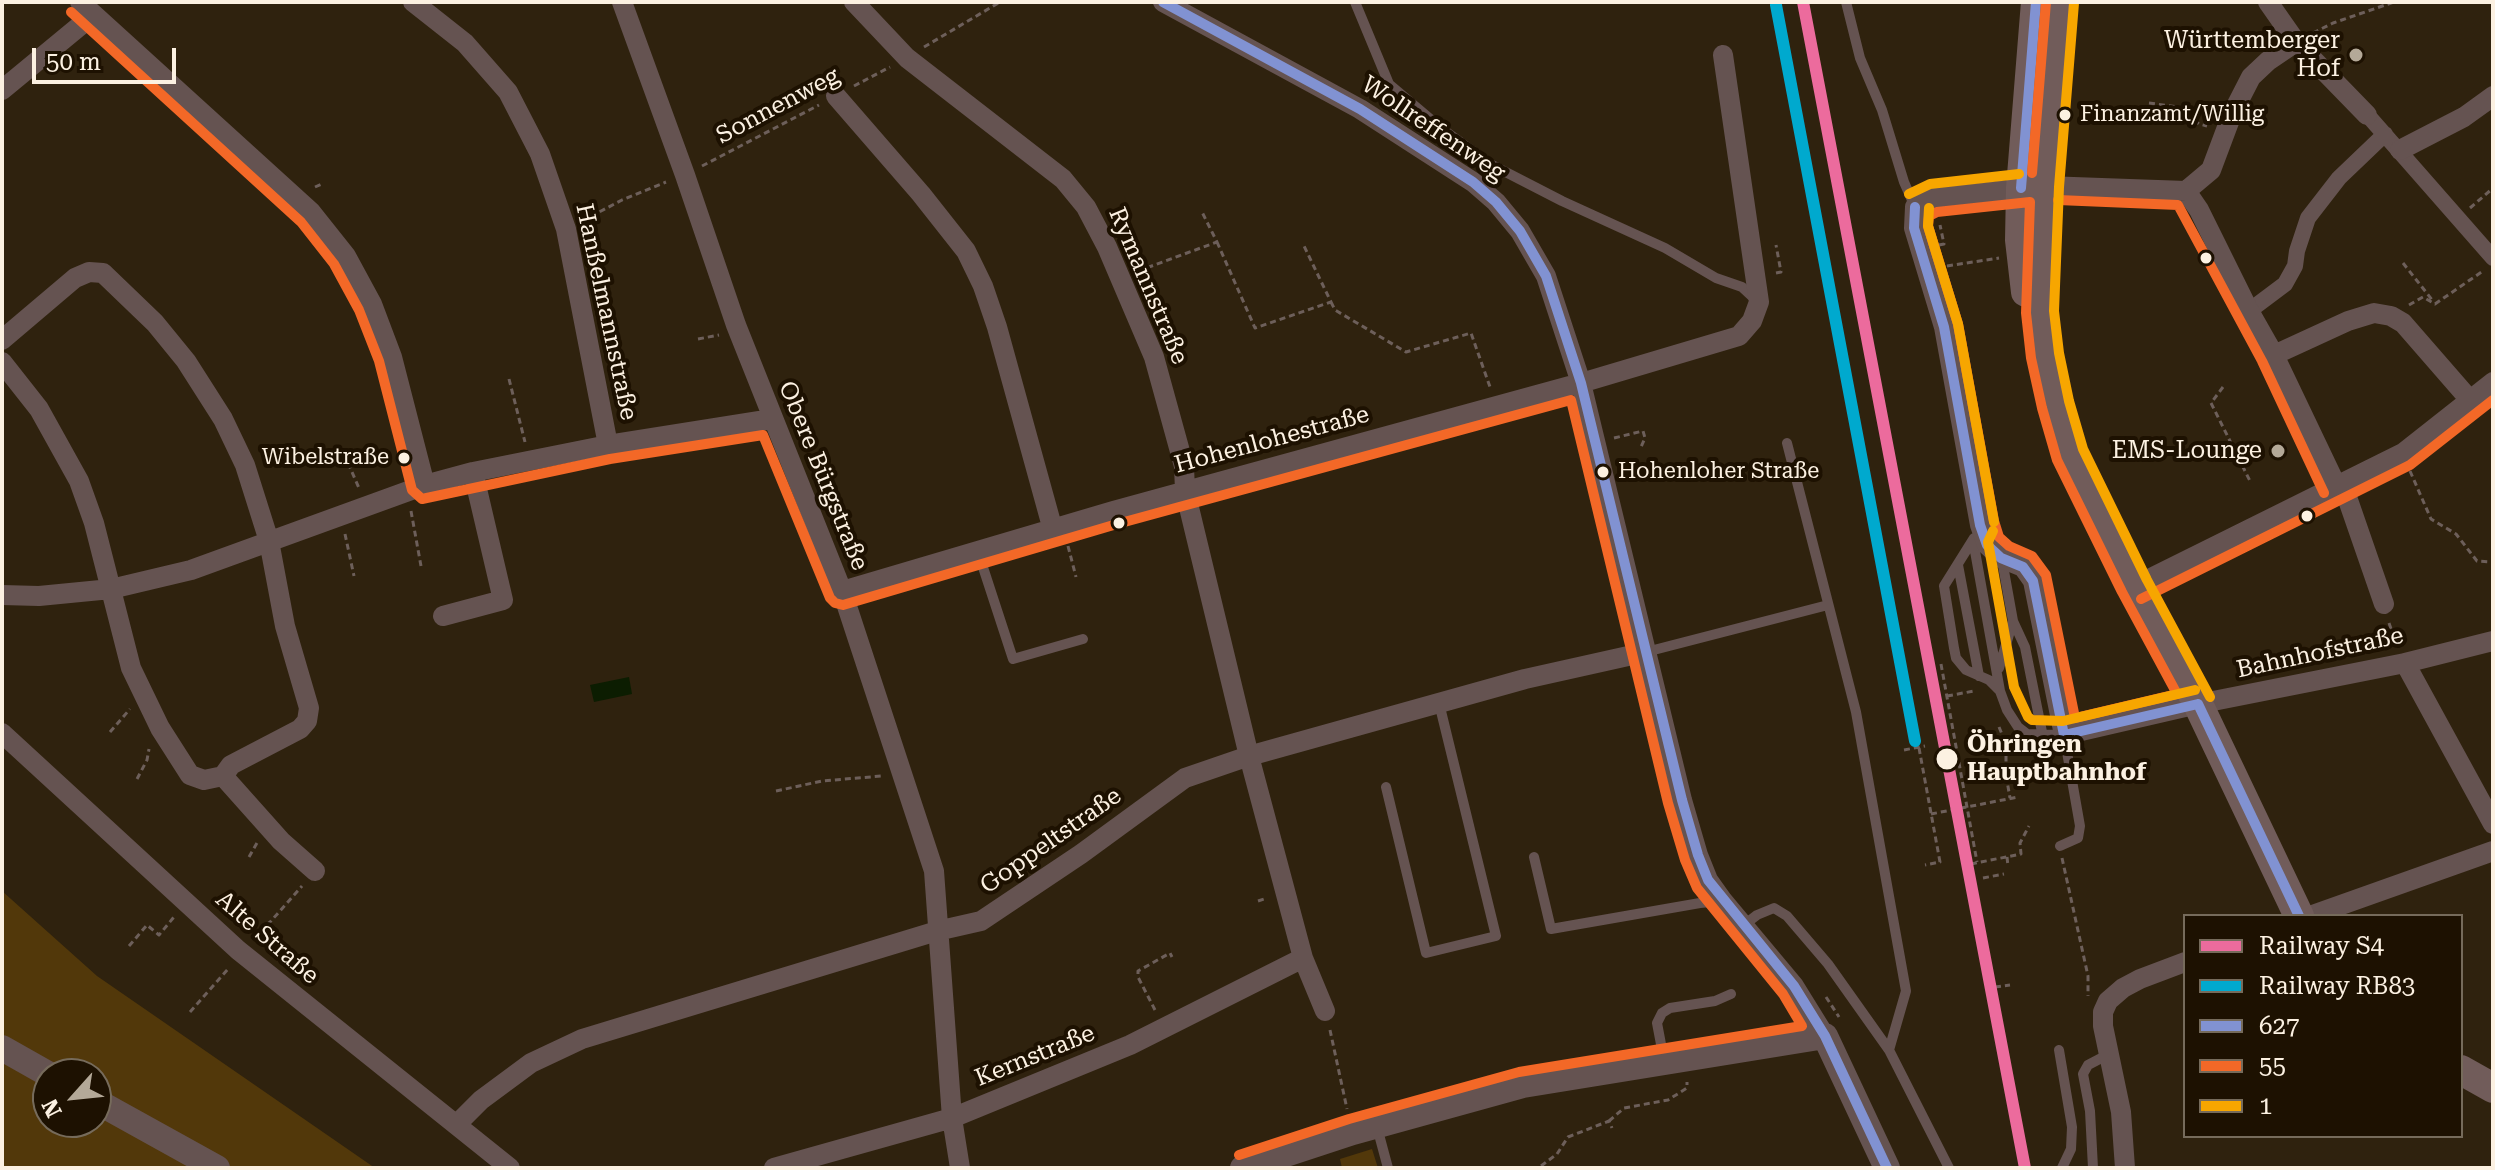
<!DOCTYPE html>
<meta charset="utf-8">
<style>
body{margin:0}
#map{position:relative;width:2495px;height:1170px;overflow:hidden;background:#2f220e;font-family:"Roboto Serif",serif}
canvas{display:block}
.frame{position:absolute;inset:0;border:4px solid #fcf1e2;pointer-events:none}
.legend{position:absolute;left:2183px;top:914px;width:280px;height:224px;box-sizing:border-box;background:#1d1101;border:2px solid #766b5b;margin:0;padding:10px 14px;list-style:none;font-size:24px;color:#fcf1e2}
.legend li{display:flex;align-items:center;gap:16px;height:40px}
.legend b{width:40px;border:2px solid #766b5b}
.north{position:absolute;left:32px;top:1058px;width:80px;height:80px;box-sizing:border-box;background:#1d1101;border:2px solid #766b5b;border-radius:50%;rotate:243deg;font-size:22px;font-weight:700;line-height:32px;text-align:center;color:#fcf1e2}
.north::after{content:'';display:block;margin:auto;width:28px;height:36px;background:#b4a998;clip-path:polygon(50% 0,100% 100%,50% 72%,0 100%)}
.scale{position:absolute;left:32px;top:48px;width:144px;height:36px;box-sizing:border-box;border:4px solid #fcf1e2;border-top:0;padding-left:10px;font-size:24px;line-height:28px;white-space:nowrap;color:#fcf1e2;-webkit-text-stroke:6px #1d1101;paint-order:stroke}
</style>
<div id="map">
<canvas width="2495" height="1170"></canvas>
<div class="frame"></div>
<ul class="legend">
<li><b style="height:10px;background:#ec6b9d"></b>Railway S4</li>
<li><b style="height:10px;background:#00a9ce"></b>Railway RB83</li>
<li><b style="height:10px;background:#8192d2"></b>627</li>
<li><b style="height:10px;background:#f36827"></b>55</li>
<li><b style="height:10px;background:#f7a600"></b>1</li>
</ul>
<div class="north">N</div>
<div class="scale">50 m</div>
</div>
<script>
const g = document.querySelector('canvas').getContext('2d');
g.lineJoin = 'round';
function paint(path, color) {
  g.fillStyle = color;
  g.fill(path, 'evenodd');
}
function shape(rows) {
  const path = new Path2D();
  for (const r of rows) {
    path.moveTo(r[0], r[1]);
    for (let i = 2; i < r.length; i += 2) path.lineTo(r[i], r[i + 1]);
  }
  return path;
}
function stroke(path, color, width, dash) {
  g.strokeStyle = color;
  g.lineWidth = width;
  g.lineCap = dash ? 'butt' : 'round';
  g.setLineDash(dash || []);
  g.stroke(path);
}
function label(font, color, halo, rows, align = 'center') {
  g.font = font + ' "Roboto Serif",serif';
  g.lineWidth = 8;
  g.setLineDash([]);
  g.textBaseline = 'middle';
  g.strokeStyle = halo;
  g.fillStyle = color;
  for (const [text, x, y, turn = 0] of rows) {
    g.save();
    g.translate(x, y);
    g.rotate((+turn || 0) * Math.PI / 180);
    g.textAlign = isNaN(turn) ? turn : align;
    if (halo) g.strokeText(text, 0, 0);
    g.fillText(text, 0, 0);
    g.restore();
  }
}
paint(shape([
 [2,891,97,976,375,1168,2,1168],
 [48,1074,96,1074,96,1122,48,1122],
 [1372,1149,1378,1168,1342,1168,1340,1159]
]), '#52380a');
paint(shape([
 [629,677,632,694,594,702,590,685]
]), '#0c1d01');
stroke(shape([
 [2313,33,2333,23,2394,2],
 [924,47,1000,2],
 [854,86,890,67],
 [2149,103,2178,107,2199,124,2207,126],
 [702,166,819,105],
 [315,187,324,183],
 [2470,208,2492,189],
 [582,221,622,200,666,182],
 [1217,242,1255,328,1331,302,1304,246],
 [1939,245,1944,244,1940,225],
 [2403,263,2433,301],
 [1947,266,1999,258],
 [1138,271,1217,242,1201,210],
 [1776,273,1781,272,1776,245],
 [1331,302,1335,310,1406,352,1471,333,1490,387],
 [2409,305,2423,297,2435,304,2483,271],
 [698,339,719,335],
 [509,379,525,442],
 [2223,387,2211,403,2250,481],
 [1614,438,1643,431,1645,438,1641,447],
 [348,463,359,488],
 [2410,471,2431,519,2456,534,2477,561,2493,562],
 [411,511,421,566],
 [345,534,354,576],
 [1068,546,1076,577],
 [2389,623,2397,646],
 [1941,664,1977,862],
 [1947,696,1974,691],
 [1999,727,2006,744,2006,775,2010,798],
 [110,732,130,709],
 [1997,746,2013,743],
 [1919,748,1940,862,1925,865],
 [1904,750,1925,746],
 [2006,775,2014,776],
 [137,779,147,760,149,749],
 [776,791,822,781,882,776],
 [1931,814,2018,797],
 [249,857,257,843],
 [2007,857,2008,866],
 [2062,858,2088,976,2088,996],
 [1971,864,2021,854,2020,843,2029,826],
 [1983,878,2004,874],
 [1258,901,1267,898],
 [252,938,271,921,302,886],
 [129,946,147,925,159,935,174,917],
 [1995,987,2010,985],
 [1826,997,1839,1017],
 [1155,1010,1138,977,1138,971,1170,953,1172,957],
 [190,1012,229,968],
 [1330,1030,1347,1109],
 [1609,1121,1624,1108,1668,1100,1687,1088,1687,1082],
 [1541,1166,1557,1154,1568,1137,1609,1121,1612,1128]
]), '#6d5f5a', 3, [6, 4]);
stroke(shape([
 [1355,2,1389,84,1441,128,1492,165,1562,201,1665,248,1716,278,1742,287,1756,300],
 [1846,2,1860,58,1882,110,1904,182,1915,207],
 [1787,443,1856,712,1906,991,1889,1050],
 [1974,538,1944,586,1954,648,1956,658,1966,670,1989,680,2000,691],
 [1973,540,2000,691,2007,710,2018,727,2027,734,2064,735,2080,826,2078,838,2060,846],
 [978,552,1013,659,1083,639],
 [2002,560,2013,621,2025,647,2043,737],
 [1958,565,1979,676],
 [1646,652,1828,605],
 [1999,668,2013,621],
 [1386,787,1426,953,1496,936,1439,703],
 [1534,857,1551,929,1700,903,1723,901],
 [1744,925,1757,915,1774,908,1787,916,1828,964,1889,1050,1949,1168],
 [2059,1050,2072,1127,2071,1149,2062,1168],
 [1664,1060,1657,1023,1662,1013,1670,1008,1715,1001,1731,994],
 [1377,1127,1388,1168],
 [2093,1168,2090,1111,2083,1074,2088,1065,2109,1054]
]), '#655351', 10);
stroke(shape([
 [2371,119,2493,258],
 [2249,311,2285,284,2295,266,2297,251,2308,218,2339,178,2385,134]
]), '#655351', 16);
stroke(shape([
 [80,2,311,212,346,256,372,304,392,357,425,485],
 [413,2,465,43,508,92,540,154,566,229,608,445],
 [622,2,685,175,736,325,842,591,934,871,952,1118,960,1168],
 [854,2,907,58,1063,179,1086,207,1107,247,1154,357,1184,466,1185,491,1249,756,1303,958,1325,1011],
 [1163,2,1360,109,1473,182,1496,202,1520,231,1546,276,1581,383,1682,800,1698,855,1708,880,1723,901,1794,986,1825,1036],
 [2268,2,2296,42,2367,115],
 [2296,42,2268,61,2251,77,2232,114,2211,170,2186,191,2045,186,1933,198,1915,207,1914,228,1944,327,1980,525,1987,545,2001,558,2023,567,2033,581,2064,735,2198,704,2405,663,2493,641],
 [2,90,93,15],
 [836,96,921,194,966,251,983,286,997,327,1053,530],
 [2400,150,2464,117,2493,96],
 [2186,191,2199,210,2249,311,2274,355,2337,487,2348,500,2384,604],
 [2,340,75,278,89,272,103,273,155,323,186,361,223,419,245,465,269,541,285,626,309,708,307,721,300,729,231,765,223,776],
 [2274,355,2348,321,2374,313,2391,316,2403,323,2470,400],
 [2,362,39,409,79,481,94,523,131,668,160,728,190,775,204,780,223,776],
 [2135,586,2403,453,2493,382],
 [842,591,1113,511,1581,383,1739,336,1752,321,1759,302,1723,55],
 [2,595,39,596,111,589,191,570,425,485,473,472,608,445,772,419],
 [443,616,503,600,473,472],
 [2405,663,2493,824],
 [2,733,238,950,510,1168],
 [223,776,281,841,315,871],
 [2310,916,2493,851],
 [457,1124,481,1100,531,1063,582,1039,937,931,981,921,1081,854,1185,778,1249,756,1525,679,1646,652],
 [774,1168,952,1118,1130,1045,1303,958],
 [2125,1168,2121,1112,2103,1026,2103,1012,2108,1001,2123,988,2140,979,2185,962]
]), '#655351', 20);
stroke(shape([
 [2,1048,48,1074],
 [96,1101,217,1168],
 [1243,1168,1353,1132,1523,1085,1825,1036,1887,1168]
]), '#655351', 26);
stroke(shape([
 [2060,2,2045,186,2040,312,2045,355,2055,404,2070,454,2135,586,2198,704,2299,916],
 [2026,292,2020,240,2021,188,2036,2],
 [2461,1070,2493,1088]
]), '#715c5a', 30);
stroke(shape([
 [1163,2,1360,109,1473,182,1496,202,1520,231,1546,276,1581,383,1682,800,1698,855,1708,880,1794,986,1825,1036,1887,1168],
 [2021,188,2036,2],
 [1915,207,1914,228,1944,327,1980,525,1987,545,2001,558,2023,567,2033,581,2064,735],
 [2198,704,2299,916],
 [2064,735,2198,704]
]), '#8192d2', 10);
stroke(shape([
 [71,12,301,222,334,264,359,310,379,361,412,490,422,499,610,459,763,435,830,598,835,603,843,605,1117,524,1571,400,1668,803,1685,860,1697,888,1783,994,1802,1026,1519,1072,1349,1119,1239,1155],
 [2032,173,2046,2],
 [2058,200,2178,205,2262,361,2324,493],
 [2030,202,2026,313,2031,358,2042,408,2057,460,2122,592,2177,694,2075,718,2046,575,2032,556,2009,546,1999,537,1994,521,1958,324,1928,226,1929,216,1937,212,2030,202],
 [2141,599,2410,465,2493,400]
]), '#f36827', 10);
stroke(shape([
 [2074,3,2059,187,2054,311,2059,353,2069,401,2083,449,2147,580,2210,697],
 [1909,194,1930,184,2019,174],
 [1929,208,1928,226,1958,324,1994,522],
 [1993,531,1988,542,2014,687,2028,717,2032,720,2063,721,2195,690]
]), '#f7a600', 10);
stroke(shape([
 [1803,2,2025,1168]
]), '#ec6b9d', 12);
stroke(shape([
 [1776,5,1915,741]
]), '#00a9ce', 12);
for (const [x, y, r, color] of [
 [2356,55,8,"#b4a998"],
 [2065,115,7,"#fcf1e2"],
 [2206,258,7,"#fcf1e2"],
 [2278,451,8,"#b4a998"],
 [404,458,7,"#fcf1e2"],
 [1603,472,7,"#fcf1e2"],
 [2307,516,7,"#fcf1e2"],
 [1119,523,7,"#fcf1e2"],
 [1947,759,12,"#fcf1e2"]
]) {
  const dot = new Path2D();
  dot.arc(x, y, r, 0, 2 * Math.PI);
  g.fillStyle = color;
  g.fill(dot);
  stroke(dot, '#1d1101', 3);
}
label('22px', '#fcf1e2', '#1d1101', [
 ["Finanzamt/Willig",2080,115],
 ["Wibelstraße",389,458,"right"],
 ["Hohenloher Straße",1618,472]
], 'left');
label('24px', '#fcf1e2', '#1d1101', [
 ["Württemberger",2340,41],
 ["Hof",2340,69],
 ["EMS-Lounge",2262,451]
], 'right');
label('24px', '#fcf1e2', '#1d1101', [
 ["Sonnenweg",778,106,-28],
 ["Wollreffenweg",1433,129,34],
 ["Rymannstraße",1148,286,67],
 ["Hanßelmannstraße",606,312,78],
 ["Hohenlohestraße",1272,440,-15],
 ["Obere Bürgstraße",823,476,68],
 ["Bahnhofstraße",2320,653,-12],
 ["Goppeltstraße",1051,841,-35],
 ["Alte Straße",267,938,41],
 ["Kernstraße",1035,1056,-22]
]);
label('bold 24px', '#fcf1e2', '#1d1101', [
 ["Öhringen",1967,745],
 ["Hauptbahnhof",1967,773]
], 'left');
</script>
